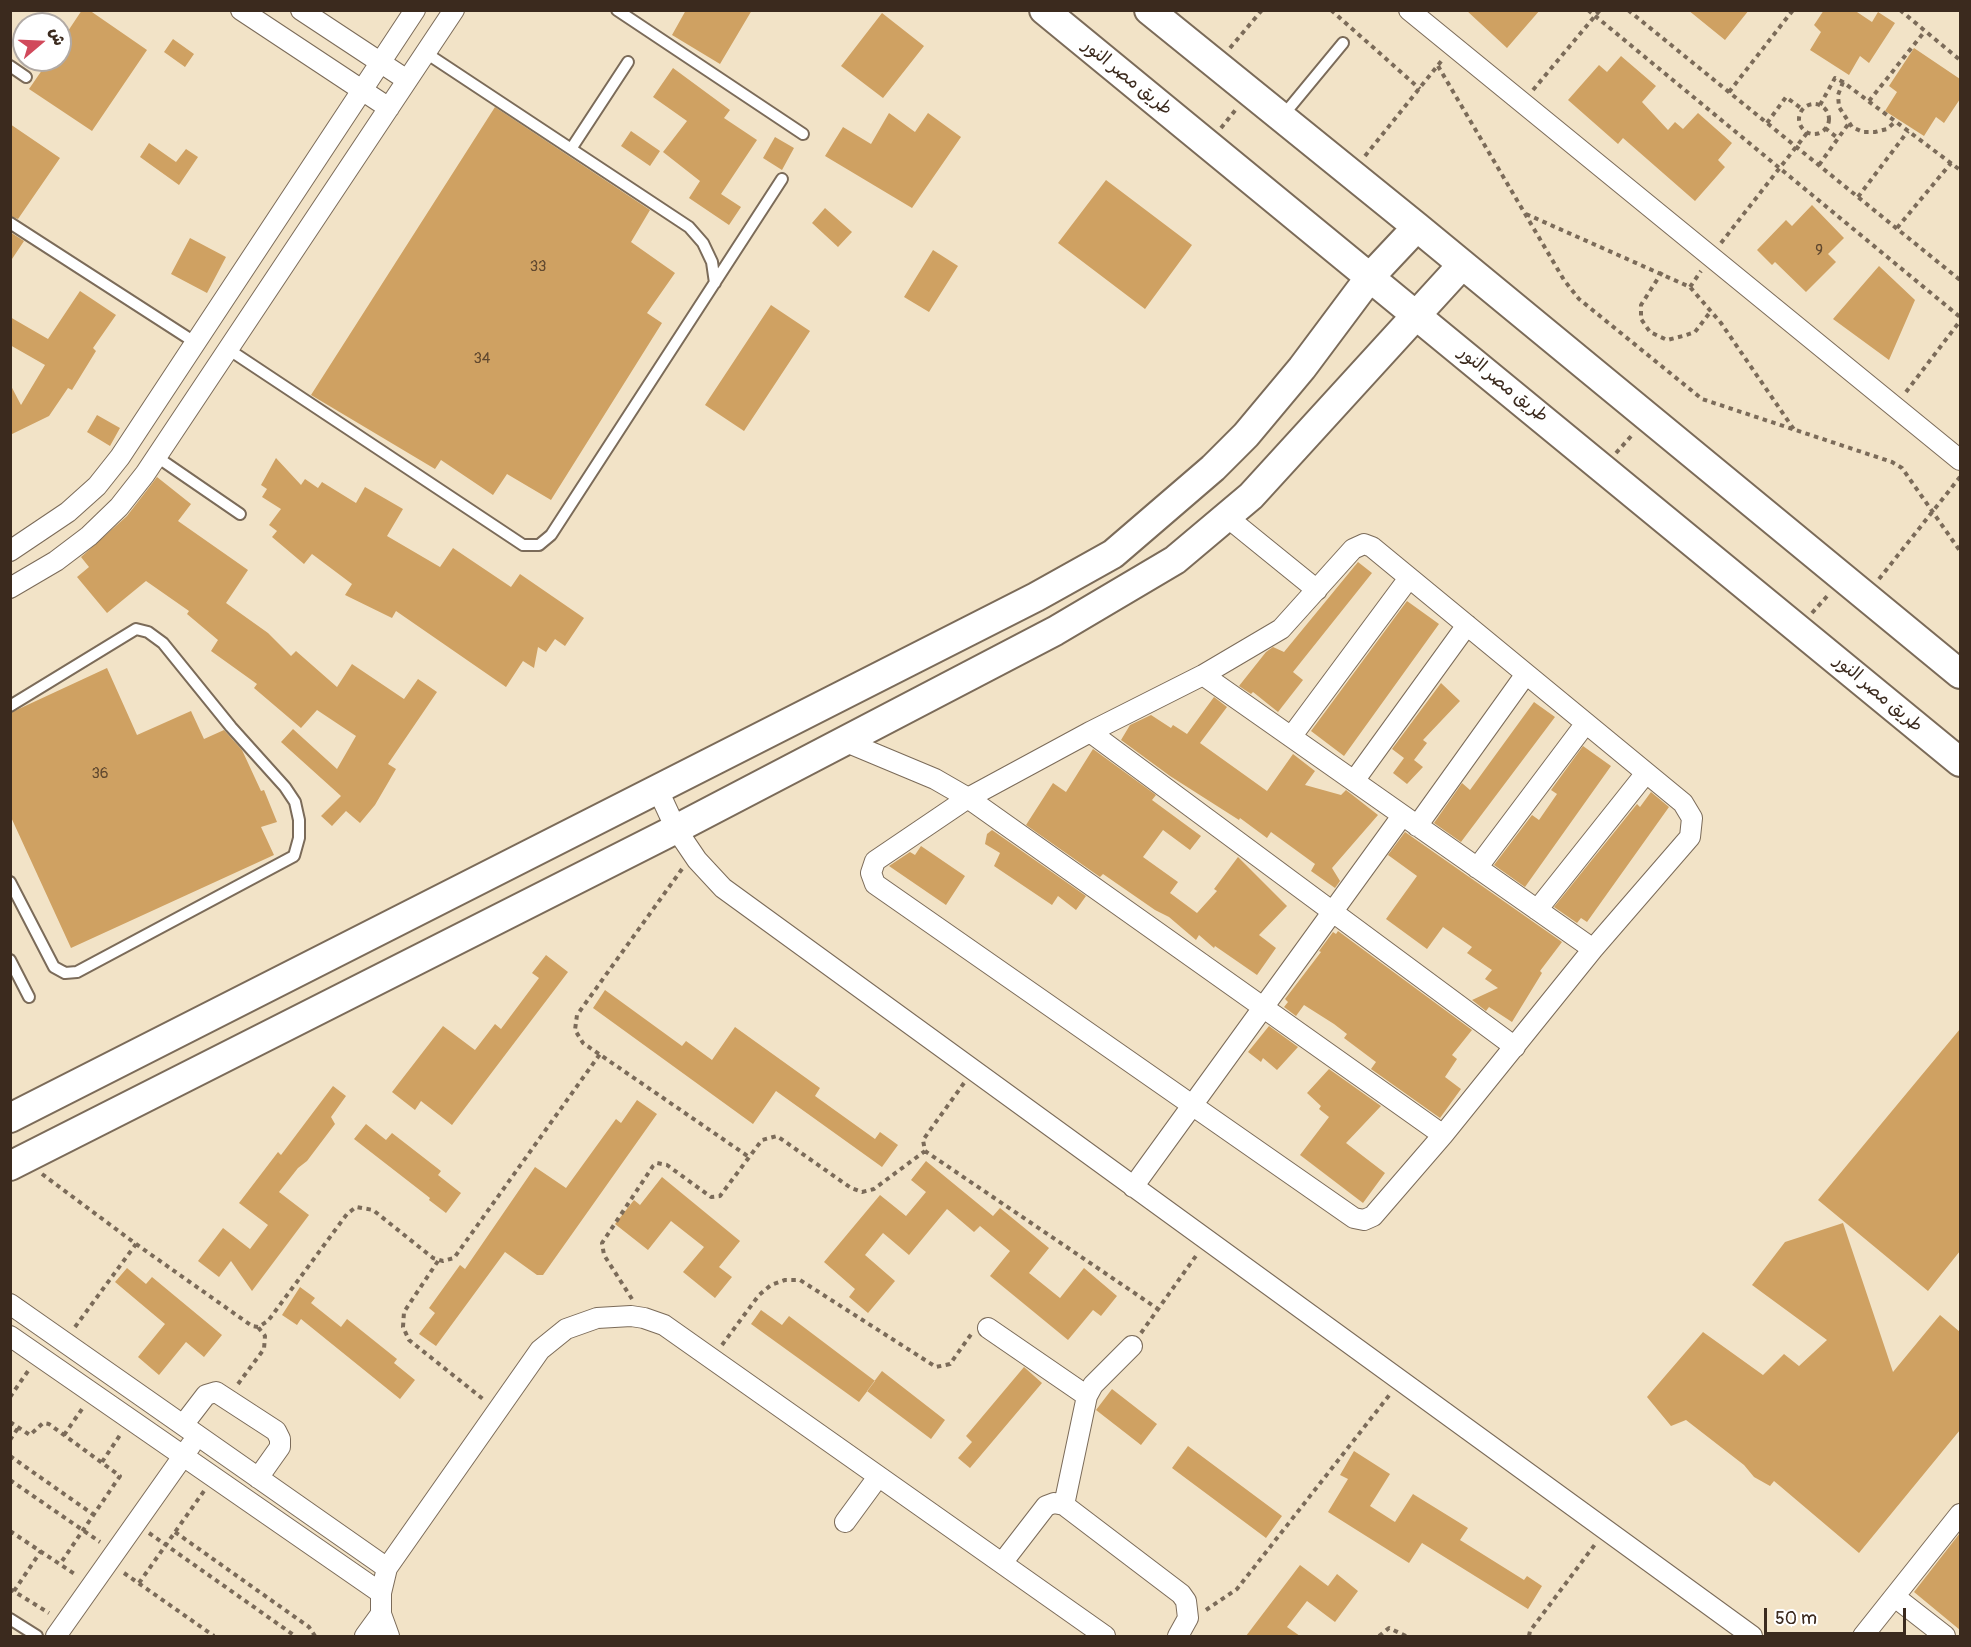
<!DOCTYPE html>
<meta charset="utf-8">
<style>
body{margin:0}
#map{position:relative;width:1971px;height:1647px;overflow:hidden;background:#f2e3c7;font-family:Pangolin,"Playpen Sans Arabic",sans-serif}
canvas{display:block}
.frame{position:absolute;inset:0;border:12px solid #3b2a1e;pointer-events:none}
.north{position:absolute;left:12px;top:12px;width:60px;height:60px;box-sizing:border-box;background:#fff;border:2px solid #b1aaa5;border-radius:50%;rotate:71deg;font-size:16px;font-weight:700;line-height:24px;text-align:center;color:#3b2a1e}
.north::after{content:'';display:block;margin:auto;width:21px;height:27px;background:#d1495b;clip-path:polygon(50% 0,100% 100%,50% 72%,0 100%)}
.scale{position:absolute;left:1764px;top:1608px;width:142px;height:27px;box-sizing:border-box;border:3px solid #3b2a1e;border-top:0;padding-left:8px;font-size:18px;line-height:21px;white-space:nowrap;color:#3b2a1e;-webkit-text-stroke:4px #fff;paint-order:stroke}
</style>
<div id="map">
<canvas width="1971" height="1647"></canvas>
<div class="frame"></div>
<div class="north">ش</div>
<div class="scale">50 m</div>
</div>
<script>
const g = document.querySelector('canvas').getContext('2d');
g.lineJoin = 'round';
function paint(path, color) {
  g.fillStyle = color;
  g.fill(path, 'evenodd');
}
function shape(rows) {
  const path = new Path2D();
  for (const r of rows) {
    if (r.length === 3) {
      path.moveTo(r[0] + r[2], r[1]);
      path.arc(r[0], r[1], r[2], 0, 2 * Math.PI);
      continue;
    }
    path.moveTo(r[0], r[1]);
    for (let i = 2; i < r.length; i += 2) path.lineTo(r[i], r[i + 1]);
  }
  return path;
}
function stroke(path, color, width, dash) {
  g.strokeStyle = color;
  g.lineWidth = width;
  g.lineCap = dash ? 'butt' : 'round';
  g.setLineDash(dash || []);
  g.stroke(path);
}
function label(font, color, halo, rows, align = 'center') {
  g.font = font + ' Pangolin,"Playpen Sans Arabic",sans-serif';
  g.lineWidth = 4.5;
  g.setLineDash([]);
  g.textBaseline = 'middle';
  g.strokeStyle = halo;
  g.fillStyle = color;
  for (const [text, x, y, turn = 0] of rows) {
    g.save();
    g.translate(x, y);
    g.rotate((+turn || 0) * Math.PI / 180);
    g.textAlign = isNaN(turn) ? turn : align;
    if (halo) g.strokeText(text, 0, 0);
    g.fillText(text, 0, 0);
    g.restore();
  }
}
paint(shape([
 [82,10,89,10,147,50,92,131,29,89,49,60,60,60,60,43],
 [686,10,752,10,720,64,672,35],
 [1466,10,1540,10,1507,48],
 [1688,10,1749,10,1725,40],
 [1824,10,1854,10,1872,22,1878,12,1895,23,1869,63,1860,56,1849,75,1810,50,1821,32,1814,25],
 [882,13,924,46,883,98,841,66],
 [173,39,194,54,185,67,164,52],
 [1914,48,1960,79,1960,99,1944,123,1936,117,1924,136,1885,111,1897,92,1889,86],
 [1621,56,1656,86,1642,102,1668,130,1675,122,1683,129,1698,113,1732,143,1718,160,1725,167,1695,201,1623,138,1618,144,1568,100,1599,65,1607,72],
 [673,68,730,110,724,118,757,140,721,194,741,207,729,225,689,198,700,181,663,152,687,121,653,97],
 [495,107,650,210,631,242,675,273,647,313,662,323,551,500,507,474,493,495,441,460,435,469,311,395],
 [889,113,915,132,928,113,961,137,912,208,825,156,843,127,871,144],
 [10,124,60,158,18,219,10,216],
 [631,131,660,151,650,166,621,146],
 [775,137,794,148,782,170,763,158],
 [149,143,176,162,186,149,198,157,179,185,140,157],
 [1106,180,1192,245,1145,309,1058,243],
 [1812,205,1844,238,1828,254,1836,262,1806,292,1775,262,1772,265,1757,250,1786,220,1792,226],
 [825,208,852,232,838,247,812,223],
 [10,232,24,241,10,262],
 [190,238,226,257,207,293,171,274],
 [933,250,958,266,929,312,904,297],
 [1879,266,1915,300,1889,360,1833,319],
 [80,291,116,315,93,348,96,351,72,390,68,388,49,416,10,435,10,384,21,405,45,365,10,345,10,317,48,339],
 [771,305,810,331,744,431,705,405],
 [97,415,120,428,110,446,87,432],
 [276,458,301,485,305,479,318,488,322,482,356,503,365,487,403,509,387,536,440,567,453,548,511,587,520,574,584,618,565,646,555,639,546,652,538,647,534,668,523,661,506,687,396,611,392,618,345,595,352,584,312,554,304,564,272,537,277,531,269,525,281,509,262,497,267,489,261,485],
 [157,477,191,504,178,521,248,570,226,603,268,633,291,656,296,651,337,687,352,664,404,699,418,679,437,692,388,764,396,769,375,805,360,823,346,811,332,826,321,816,341,796,281,742,293,729,337,769,356,736,317,710,301,728,254,688,257,684,211,651,218,640,187,614,189,611,146,581,107,613,77,577,89,567,81,557,127,516],
 [1358,562,1372,573,1293,672,1303,680,1278,712,1253,692,1251,694,1239,686,1266,652,1273,647,1284,652],
 [1407,601,1439,624,1344,756,1311,731],
 [107,668,137,735,191,711,204,739,224,730,242,750,261,791,264,790,277,822,261,827,274,855,71,948,10,815,10,713],
 [1441,683,1460,701,1423,740,1427,743,1414,760,1423,767,1407,784,1393,773,1404,758,1392,749],
 [1214,697,1227,707,1200,743,1267,791,1293,754,1315,771,1305,785,1341,795,1346,790,1378,815,1332,868,1340,881,1335,888,1311,871,1315,864,1271,832,1267,838,1240,818,1239,820,1170,776,1121,740,1130,725,1151,715,1171,728,1173,725,1187,734],
 [1534,702,1555,717,1461,842,1434,823,1462,783,1470,790],
 [1583,746,1611,766,1525,887,1494,865,1532,815,1539,820,1557,794,1551,790],
 [1093,749,1156,795,1152,800,1201,836,1190,850,1163,830,1143,857,1178,882,1170,893,1197,913,1217,891,1214,889,1238,857,1287,906,1259,935,1276,948,1257,975,1215,946,1214,948,1199,935,1196,940,1169,917,1155,910,1103,874,1100,877,1026,825,1053,783,1066,792],
 [1651,792,1669,807,1587,922,1581,918,1577,923,1554,907,1637,804,1640,807],
 [992,830,1086,896,1076,910,1058,896,1052,905,994,866,1000,853,985,844,987,834],
 [1405,832,1562,942,1540,971,1542,973,1512,1022,1489,1007,1486,1011,1472,1000,1498,988,1485,979,1492,970,1467,953,1472,947,1443,927,1427,949,1386,919,1417,876,1388,855],
 [921,846,965,876,946,905,889,866,910,852,915,855],
 [1338,931,1472,1030,1452,1055,1457,1059,1445,1077,1461,1089,1440,1118,1371,1069,1376,1062,1344,1038,1347,1034,1334,1024,1304,1005,1296,1016,1284,1007,1288,1002,1285,999,1321,952,1319,951,1333,932,1336,934],
 [546,955,568,972,452,1125,421,1101,415,1110,392,1092,443,1026,475,1050,495,1024,501,1029,539,978,532,973],
 [605,990,682,1046,686,1041,712,1060,735,1027,820,1088,815,1096,875,1139,880,1132,898,1145,882,1167,776,1091,753,1124,593,1008],
 [1269,1026,1298,1047,1277,1070,1263,1058,1261,1062,1248,1052],
 [1960,1029,1960,1251,1928,1291,1818,1200],
 [1329,1069,1381,1106,1346,1143,1385,1173,1363,1203,1300,1155,1329,1117,1319,1109,1321,1106,1307,1093],
 [333,1086,346,1096,331,1117,335,1124,307,1161,298,1168,279,1192,309,1215,252,1291,231,1261,219,1277,198,1261,223,1228,250,1249,268,1225,239,1203,278,1152,281,1155],
 [637,1100,657,1114,543,1275,537,1275,505,1252,436,1346,419,1334,435,1313,429,1308,460,1265,465,1269,535,1167,566,1188,616,1119,621,1123],
 [366,1124,386,1140,392,1133,441,1171,438,1175,461,1193,446,1213,429,1200,430,1198,354,1139],
 [926,1161,993,1216,1000,1208,1049,1248,1029,1273,1060,1298,1084,1268,1117,1296,1101,1316,1093,1310,1068,1340,990,1276,1010,1251,980,1226,974,1232,947,1209,909,1255,883,1233,865,1255,895,1281,868,1313,849,1297,855,1289,824,1262,880,1195,906,1216,926,1192,911,1180],
 [662,1177,740,1241,719,1267,732,1277,715,1298,683,1272,704,1247,671,1221,648,1250,615,1224,634,1200,640,1205],
 [1843,1223,1893,1372,1940,1315,1960,1332,1960,1430,1859,1553,1774,1481,1770,1486,1754,1477,1744,1465,1686,1420,1671,1426,1647,1397,1703,1332,1763,1375,1784,1354,1799,1366,1827,1340,1752,1285,1785,1242],
 [127,1268,146,1284,152,1277,222,1335,204,1357,186,1342,159,1375,138,1357,165,1324,115,1282],
 [300,1287,315,1298,311,1303,341,1327,347,1319,397,1359,394,1363,415,1380,400,1399,301,1319,297,1325,282,1315],
 [761,1310,782,1325,789,1316,875,1381,859,1402,751,1324],
 [1024,1367,1042,1383,970,1468,958,1458,972,1442,966,1436],
 [882,1371,945,1420,931,1439,867,1391],
 [1112,1389,1157,1424,1141,1445,1096,1410],
 [1188,1446,1282,1516,1266,1538,1172,1468],
 [1354,1451,1390,1474,1370,1506,1395,1522,1413,1494,1468,1528,1460,1540,1524,1580,1527,1576,1542,1586,1528,1609,1422,1543,1409,1563,1328,1512,1348,1479,1340,1475],
 [1960,1533,1960,1630,1914,1592],
 [1300,1565,1328,1586,1337,1574,1358,1591,1335,1622,1307,1601,1287,1627,1300,1636,1246,1636]
]), '#cfa162');
const lane = shape([
 [617,10,803,134],
 [426,53,689,227,703,243,712,262,715,283],
 [10,66,26,77],
 [1281,118,1343,43],
 [571,149,628,62],
 [10,223,196,343],
 [228,349,523,545,539,545,551,535,782,179],
 [157,457,240,514],
 [10,706,136,629,148,632,163,643,231,727,285,787,295,802,299,820,299,838,294,856,77,972,65,973,54,967,10,882],
 [10,960,29,997],
 [10,1619,37,1636]
]);
const street = shape([
 [241,10,389,108],
 [301,10,407,80],
 [1409,10,1960,460],
 [1227,517,1317,590],
 [1364,544,1372,547,1683,803,1692,818,1690,837,1593,949,1443,1135,1373,1216,1364,1220,1354,1218,875,884,871,873,875,861,968,798,1090,732,1203,675,1281,629,1353,549,1364,544],
 [10,551,68,512,97,486,120,457,415,10],
 [10,588,56,561,89,536,119,507,145,474,454,10],
 [1203,675,1593,949],
 [1090,732,1515,1047],
 [1291,737,1409,578],
 [844,741,935,779,968,798,1443,1135],
 [1354,781,1467,625],
 [657,788,676,829,697,860,723,888,1752,1636],
 [1417,826,1526,674],
 [1477,868,1586,723],
 [1537,910,1646,773],
 [1133,1187,1402,816],
 [10,1304,387,1568],
 [988,1328,1087,1396],
 [10,1336,381,1593],
 [183,1425,206,1395,216,1392,276,1431,280,1439,280,1447,258,1478],
 [1064,1505,1087,1396,1093,1385,1132,1346],
 [845,1522,878,1477],
 [1002,1563,1046,1506,1054,1503,1064,1505,1181,1594,1186,1601,1188,1618,1178,1636],
 [1895,1597,1945,1636],
 [56,1636,191,1445],
 [365,1636,381,1614],
 [389,1636,381,1614,381,1593,387,1568,540,1350,566,1329,597,1318,631,1316,644,1318,664,1325,1105,1636],
 [1863,1636,1960,1514]
]);
const secondary = shape([
 [1044,10,1960,762],
 [1149,10,1417,227,1960,674],
 [10,1118,1036,597,1113,554,1213,468,1246,435,1302,368,1370,277,1417,227],
 [10,1166,676,829,1055,631,1175,560,1251,496,1462,265]
]);
stroke(lane, '#7b6b59', 14);
stroke(street, '#7b6b59', 22);
stroke(secondary, '#7b6b59', 32);
stroke(shape([
 [1331,10,1420,89],
 [1588,10,1960,317],
 [1628,10,1960,280],
 [1900,10,1960,60],
 [1230,48,1262,10],
 [1438,66,1564,280,1579,299,1702,399,1892,462,1902,468,1960,551],
 [1843,82,1838,95,1839,107,1852,127,1863,132,1875,132,1887,129,1896,121],
 [1533,90,1600,10],
 [1729,92,1793,10],
 [1869,101,1925,31],
 [1814,119,15],
 [1820,105,1835,78,1843,82,1960,170],
 [1767,123,1786,97,1802,109],
 [1221,128,1237,108],
 [1825,128,1839,139],
 [1365,156,1443,59],
 [1819,165,1849,123],
 [1858,197,1908,131],
 [1526,214,1690,287,1721,323,1795,431],
 [1897,228,1951,163],
 [1721,243,1807,133],
 [1662,272,1641,305,1641,319,1650,332,1667,340,1683,336,1695,332,1711,311],
 [1690,287,1701,271],
 [1906,392,1960,321],
 [1616,453,1633,434],
 [1879,579,1960,477],
 [1812,613,1829,594],
 [682,869,577,1015,575,1030,583,1043,749,1157],
 [964,1083,923,1140,925,1151,1158,1309],
 [42,1174,136,1244,252,1326,258,1327,268,1321,347,1214,356,1207,373,1210,433,1258,443,1261,454,1258,600,1054],
 [438,1261,404,1312,403,1327,409,1340,483,1399],
 [632,1299,604,1255,602,1243,653,1166,657,1163,667,1165,711,1197,720,1196,762,1140,777,1136,851,1188,862,1192,874,1189,925,1151],
 [75,1327,136,1244],
 [1141,1333,1198,1253],
 [722,1345,759,1295,771,1285,785,1280,800,1280,936,1367,950,1364,972,1333],
 [238,1384,264,1349,265,1336,258,1327],
 [10,1397,28,1371],
 [10,1422,30,1435,43,1423,49,1424,120,1476,60,1564],
 [64,1435,82,1409],
 [10,1440,18,1428],
 [10,1456,94,1515],
 [102,1462,120,1435],
 [10,1480,100,1542],
 [10,1531,76,1575],
 [175,1532,309,1627,315,1636],
 [149,1533,295,1636],
 [124,1573,214,1636],
 [139,1583,204,1491],
 [10,1589,49,1613],
 [14,1591,41,1551],
 [1206,1610,1237,1589,1391,1393],
 [1379,1636,1389,1628,1406,1636],
 [1529,1636,1530,1631,1596,1543]
]), '#7b6b59', 4, [4.5, 4.5]);
stroke(lane, '#fff', 10);
stroke(street, '#fff', 20);
stroke(secondary, '#fff', 28);
label('15px', '#60482f', null, [
 ["9",1819,251],
 ["33",538,267],
 ["34",482,359],
 ["36",100,774]
]);
label('18px', '#3b2a1e', '#fff', [
 ["طريق مصر النور",1127,78,39],
 ["طريق مصر النور",1503,385,39],
 ["طريق مصر النور",1878,694,40]
]);
</script>
